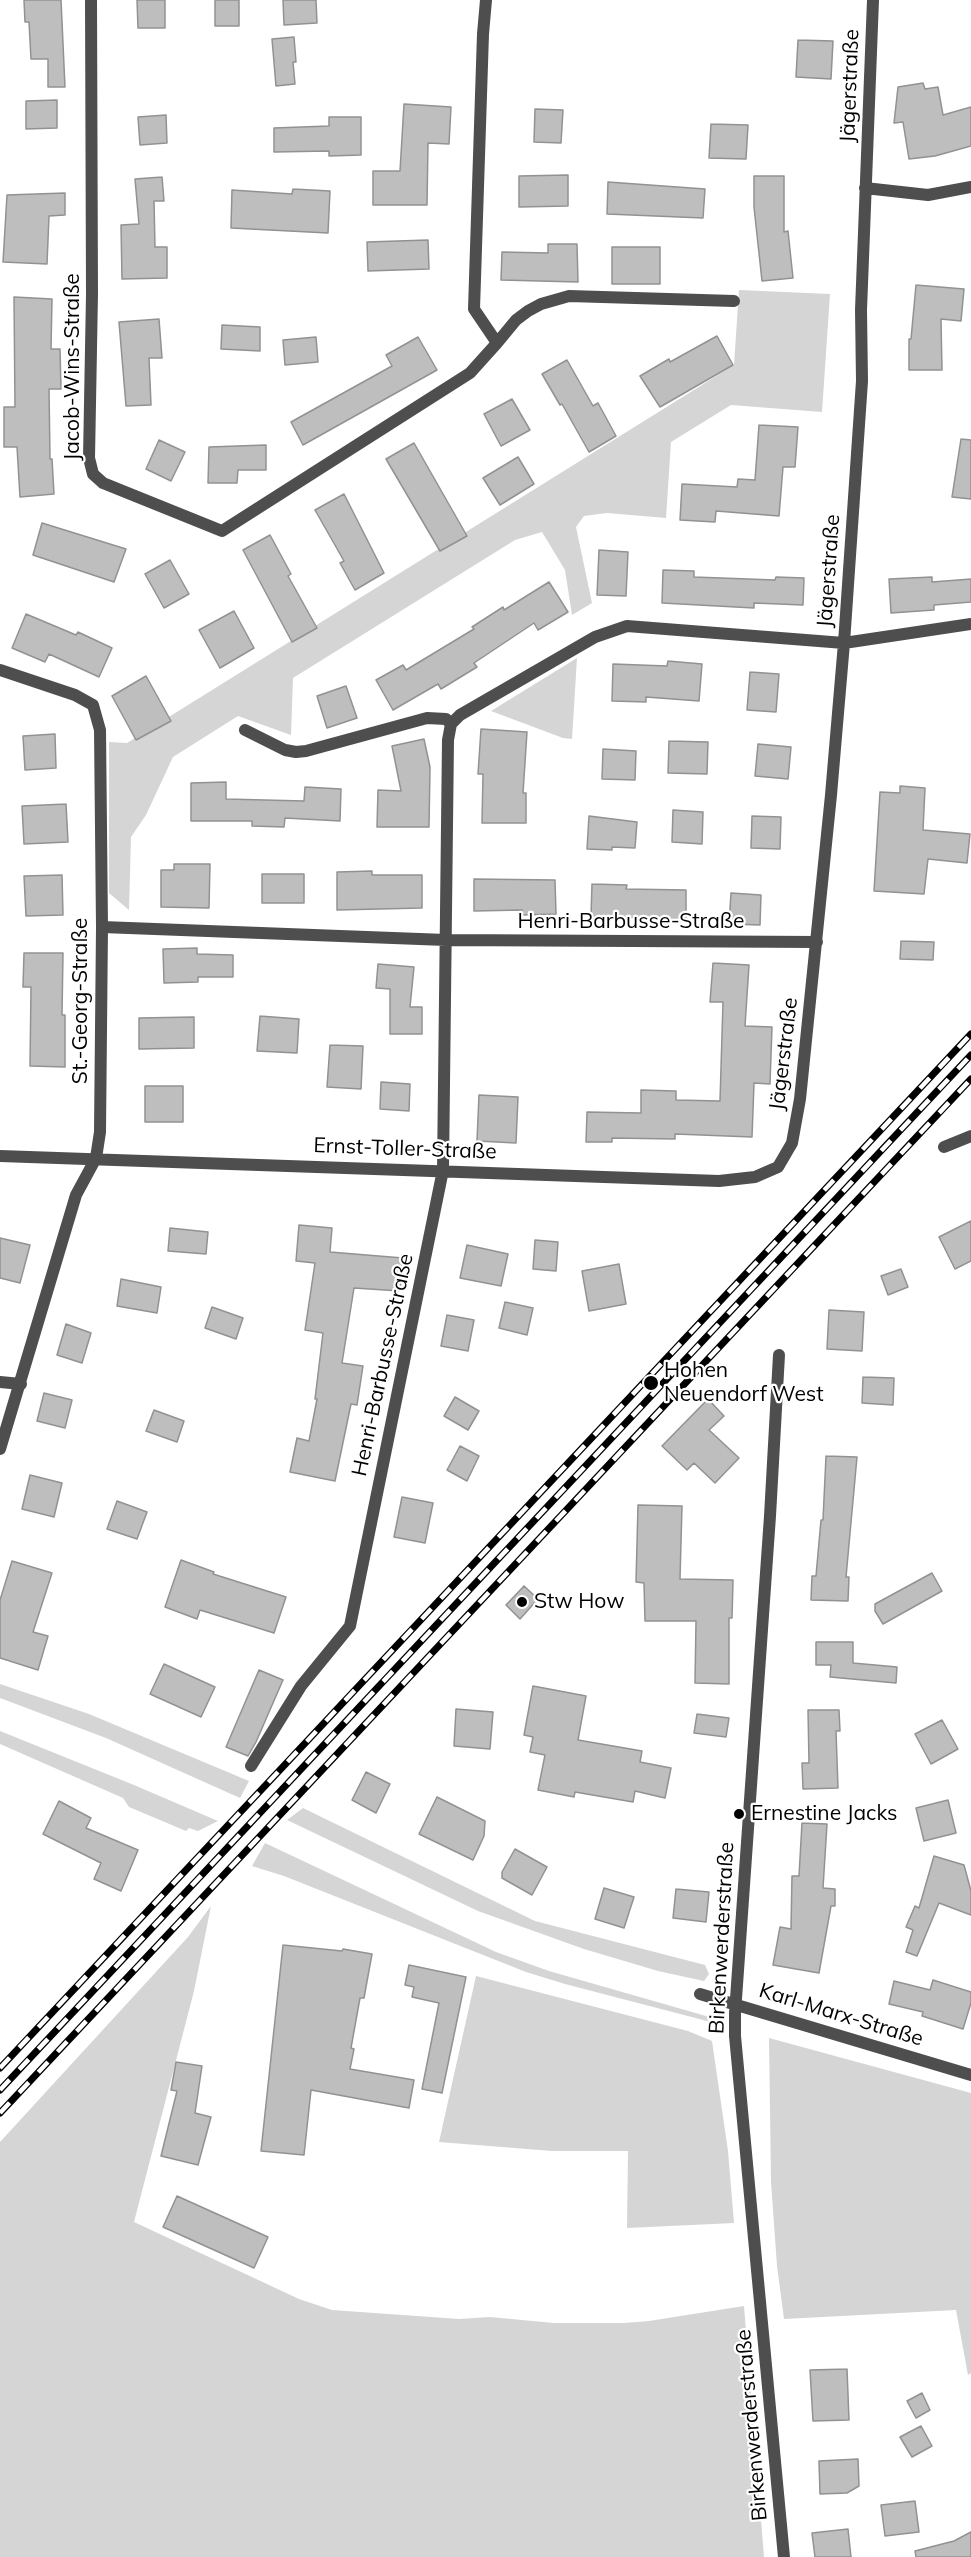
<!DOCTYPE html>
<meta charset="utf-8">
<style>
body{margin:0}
canvas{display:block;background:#fff}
</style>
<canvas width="971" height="2557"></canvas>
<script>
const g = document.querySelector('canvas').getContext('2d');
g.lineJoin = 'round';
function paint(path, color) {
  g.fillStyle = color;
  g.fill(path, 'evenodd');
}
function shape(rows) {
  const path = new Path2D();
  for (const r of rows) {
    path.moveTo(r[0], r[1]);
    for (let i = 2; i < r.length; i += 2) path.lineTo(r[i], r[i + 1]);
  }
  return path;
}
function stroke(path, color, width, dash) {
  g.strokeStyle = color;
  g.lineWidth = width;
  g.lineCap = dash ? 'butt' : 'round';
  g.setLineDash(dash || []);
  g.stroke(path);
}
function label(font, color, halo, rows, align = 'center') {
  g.font = font + ' Mulish,sans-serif';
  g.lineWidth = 4.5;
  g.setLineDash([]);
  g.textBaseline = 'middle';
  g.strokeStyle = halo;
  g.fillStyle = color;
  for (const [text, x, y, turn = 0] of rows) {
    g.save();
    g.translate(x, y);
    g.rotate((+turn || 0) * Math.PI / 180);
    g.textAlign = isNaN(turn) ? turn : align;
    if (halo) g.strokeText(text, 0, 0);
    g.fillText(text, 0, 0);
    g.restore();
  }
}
paint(shape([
 [739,290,830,294,822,412,731,405,671,442,666,518,607,513,584,516,576,527,592,603,572,615,565,570,542,532,515,540,293,678,291,735,238,716,173,757,146,815,131,837,129,910,109,893,109,742,127,743,734,365],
 [577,658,572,739,563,738,491,711],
 [0,1684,89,1714,249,1781,240,1798,106,1738,0,1698],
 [0,1731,134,1785,218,1821,198,1831,189,1828,186,1831,129,1807,123,1798,0,1744],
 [303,1808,535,1921,705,1965,709,1974,704,1981,658,1971,584,1949,478,1911,287,1820],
 [265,1843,496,1952,549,1971,713,2018,707,2021,565,1984,526,1972,284,1876,252,1866],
 [211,1906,194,1991,134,2222,299,2299,332,2310,459,2319,490,2317,554,2323,624,2323,649,2321,744,2306,764,2557,0,2557,0,2142,188,1937],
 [476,1976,688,2031,712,2041,728,2151,734,2223,627,2228,628,2151,552,2151,439,2142],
 [769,2038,971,2093,971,2373,968,2375,956,2310,784,2319,777,2266,771,2182]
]), '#d5d5d5');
const building = shape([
 [24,0,61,0,65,87,48,87,48,59,31,59,29,22,25,22,24,0],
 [137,0,165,0,165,28,138,28,137,0],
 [215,0,239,0,239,26,215,26,215,0],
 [283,0,316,0,317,23,284,25,283,0],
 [294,37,296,62,293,62,295,84,276,86,272,39,294,37],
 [798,40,833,41,831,79,796,77,798,40],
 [923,83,925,89,938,87,943,115,971,107,971,146,935,156,909,159,903,122,894,123,898,87,923,83],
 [57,100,57,128,26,129,26,101,57,100],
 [404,104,451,107,449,144,428,143,427,205,373,205,373,171,400,171,404,104],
 [535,109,563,110,561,143,534,142,535,109],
 [166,115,167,143,140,145,138,117,166,115],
 [329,117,361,117,361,155,329,156,329,151,274,152,274,128,329,126,329,117],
 [711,124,748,125,746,159,709,158,711,124],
 [568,175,568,206,519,207,519,176,568,175],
 [754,176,784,176,784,232,788,231,793,278,762,281,754,207,754,176],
 [162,177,164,201,154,201,155,247,167,247,167,278,122,279,121,225,139,224,135,179,162,177],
 [608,182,705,189,703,218,607,214,608,182],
 [293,189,330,191,328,233,231,228,232,190,292,194,293,189],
 [65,193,65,215,49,216,47,264,3,262,7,195,65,193],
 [428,240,429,269,368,271,367,242,428,240],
 [548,244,577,244,578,282,501,280,502,252,548,253,548,244],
 [612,247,660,247,660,284,612,284,612,247],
 [916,285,964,289,961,321,941,319,942,370,909,370,909,339,911,339,916,285],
 [14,297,52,299,51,349,60,349,61,389,49,389,50,459,52,459,54,494,20,497,17,447,4,447,4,407,15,407,14,297],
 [159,319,162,358,149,358,151,405,126,406,119,322,159,319],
 [222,325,260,327,260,351,221,349,222,325],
 [717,336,733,365,660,407,640,376,669,359,670,362,717,336],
 [316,337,318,362,285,365,283,340,316,337],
 [418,337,437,370,303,445,291,422,392,366,386,355,418,337],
 [567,360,593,406,598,403,616,436,589,452,562,404,560,405,542,374,567,360],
 [512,399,530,430,501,446,484,414,512,399],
 [759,425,798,427,795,467,783,467,779,516,716,511,715,522,680,520,682,484,737,487,738,479,755,480,759,425],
 [961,439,971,440,971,499,952,497,961,439],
 [159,440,185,452,171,481,146,469,159,440],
 [414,443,467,536,440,551,386,459,414,443],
 [266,445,266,470,238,470,237,483,208,483,209,447,266,445],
 [518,457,534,484,500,505,483,478,518,457],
 [344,494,384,573,355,590,340,563,344,561,315,510,344,494],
 [42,523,126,549,114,582,33,555,42,523],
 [270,535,291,574,288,576,317,628,292,642,243,550,270,535],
 [599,550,628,552,626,596,597,595,599,550],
 [170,560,189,594,164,608,145,574,170,560],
 [663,570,694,571,694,577,775,580,776,577,804,578,803,605,754,603,754,608,662,603,663,570],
 [932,577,932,582,971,579,971,602,934,605,934,610,891,613,889,579,932,577],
 [549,582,568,612,538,630,534,623,474,663,477,667,441,689,438,684,393,710,376,680,403,665,406,670,474,629,472,627,503,607,504,610,549,582],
 [234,611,254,648,220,668,199,630,234,611],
 [26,614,76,635,78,632,112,648,99,677,49,654,45,662,12,648,26,614],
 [668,661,702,664,699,701,646,697,646,702,612,701,613,664,667,666,668,661],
 [750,672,779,674,776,712,747,710,750,672],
 [146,676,171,721,136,740,112,696,146,676],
 [346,686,357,718,327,728,317,696,346,686],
 [481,729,527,732,523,793,526,793,526,823,482,823,483,774,478,774,481,729],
 [55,734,56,768,25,770,23,736,55,734],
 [424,739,430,767,429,827,377,827,378,790,401,791,392,746,424,739],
 [669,741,708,742,707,774,668,773,669,741],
 [758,744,791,747,788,779,755,776,758,744],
 [603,749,636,751,635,780,602,779,603,749],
 [226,782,226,799,304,801,305,787,341,789,340,821,285,818,284,827,252,826,252,821,191,821,191,783,226,782],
 [900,786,925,788,923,830,970,834,967,863,928,859,924,894,874,891,880,792,900,793,900,786],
 [66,804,68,842,24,844,22,806,66,804],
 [673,810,703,812,702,844,672,842,673,810],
 [589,816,637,822,635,848,612,847,612,850,587,849,589,816],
 [752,816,781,817,780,849,751,848,752,816],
 [174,864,210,864,209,908,161,907,161,870,174,870,174,864],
 [372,871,372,875,422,875,422,908,337,910,337,872,372,871],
 [262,874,304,874,304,903,262,903,262,874],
 [62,875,63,915,26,916,24,876,62,875],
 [474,879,555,880,556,914,522,915,522,910,474,911,474,879],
 [592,884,627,885,626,889,686,890,686,922,647,922,647,918,591,916,592,884],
 [731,893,761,895,760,925,729,924,731,893],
 [901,941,934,942,933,960,900,959,901,941],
 [197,948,197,954,233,955,233,977,198,977,198,982,164,983,163,949,197,948],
 [24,953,63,953,62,1015,65,1015,65,1067,30,1066,31,987,23,987,24,953],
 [713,963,749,965,745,1026,772,1027,770,1084,754,1083,752,1137,675,1134,675,1139,612,1138,612,1142,586,1142,587,1112,641,1113,641,1090,676,1091,676,1100,720,1101,723,1002,710,1002,713,963],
 [378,964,414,967,410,1007,422,1007,422,1034,390,1034,390,989,376,988,378,964],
 [260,1016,299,1019,297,1053,257,1051,260,1016],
 [194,1017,194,1048,139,1049,139,1018,194,1017],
 [330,1045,363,1046,361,1089,327,1087,330,1045],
 [381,1082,410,1084,409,1111,380,1109,381,1082],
 [145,1086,183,1086,183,1122,145,1122,145,1086],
 [479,1095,518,1097,516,1143,477,1141,479,1095],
 [971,1221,971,1261,955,1269,939,1237,971,1221],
 [299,1225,332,1228,330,1252,403,1258,400,1291,354,1288,342,1363,363,1366,357,1405,351,1404,335,1481,290,1472,297,1438,309,1441,317,1399,315,1399,323,1333,305,1330,315,1263,296,1261,299,1225],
 [170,1228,208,1232,206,1254,168,1251,170,1228],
 [0,1238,30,1245,20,1283,0,1278,0,1238],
 [535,1240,558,1242,556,1271,533,1269,535,1240],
 [467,1245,508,1254,501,1286,460,1278,467,1245],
 [619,1264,626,1304,589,1311,582,1271,619,1264],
 [901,1269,908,1287,888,1295,881,1276,901,1269],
 [121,1279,161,1287,157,1313,117,1306,121,1279],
 [505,1302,533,1308,527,1335,499,1328,505,1302],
 [212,1307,243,1318,236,1339,205,1328,212,1307],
 [829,1310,864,1312,862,1351,827,1349,829,1310],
 [447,1315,474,1320,468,1351,441,1346,447,1315],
 [66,1324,91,1333,82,1363,57,1355,66,1324],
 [863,1377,894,1378,893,1405,862,1403,863,1377],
 [44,1393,72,1400,65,1428,37,1421,44,1393],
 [455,1397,479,1411,468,1430,444,1416,455,1397],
 [708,1399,724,1416,709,1430,739,1458,715,1483,694,1463,687,1470,662,1446,708,1399],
 [154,1410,184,1421,177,1442,146,1431,154,1410],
 [460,1446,479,1456,467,1481,447,1470,460,1446],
 [826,1456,857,1457,846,1577,849,1577,848,1601,811,1600,812,1576,816,1576,821,1520,823,1520,826,1456],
 [30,1475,62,1483,54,1517,22,1509,30,1475],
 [402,1497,433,1503,425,1543,394,1537,402,1497],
 [117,1501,147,1512,137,1539,107,1529,117,1501],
 [638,1505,682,1506,680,1579,733,1580,732,1618,729,1618,729,1684,695,1683,696,1621,645,1621,644,1583,636,1582,638,1505],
 [181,1560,214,1572,213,1574,286,1597,274,1633,200,1610,197,1619,165,1607,181,1560],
 [12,1561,52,1573,33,1632,48,1636,38,1670,0,1658,0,1600,12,1561],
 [932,1573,942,1591,883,1624,875,1611,875,1604,932,1573],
 [524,1586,538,1599,520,1619,506,1605,524,1586],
 [816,1642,853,1642,853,1663,897,1667,896,1683,830,1677,831,1665,816,1665,816,1642],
 [164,1664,215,1687,201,1717,150,1694,164,1664],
 [259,1670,283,1680,256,1742,248,1756,226,1747,259,1670],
 [533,1686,586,1696,578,1740,642,1751,640,1762,671,1768,665,1798,635,1791,633,1802,575,1792,574,1797,538,1790,545,1755,530,1752,533,1737,524,1735,533,1686],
 [456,1709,493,1712,490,1749,454,1746,456,1709],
 [808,1710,839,1710,840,1731,836,1731,838,1788,803,1789,802,1763,809,1763,808,1710],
 [697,1714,729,1718,726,1737,694,1733,697,1714],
 [942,1720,958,1749,931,1764,915,1734,942,1720],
 [366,1772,390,1784,376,1813,352,1800,366,1772],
 [437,1797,485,1821,484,1836,473,1860,419,1834,437,1797],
 [948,1800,956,1833,924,1841,916,1808,948,1800],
 [59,1801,91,1818,86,1828,138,1850,121,1891,94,1879,101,1863,43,1834,59,1801],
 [802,1823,827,1824,823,1888,835,1889,835,1906,831,1906,819,1973,773,1965,780,1927,791,1929,792,1876,799,1876,802,1823],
 [515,1849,547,1867,532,1895,502,1878,502,1872,515,1849],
 [934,1856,964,1865,971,1891,971,1915,939,1903,917,1956,906,1952,913,1930,906,1927,915,1906,919,1908,934,1856],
 [604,1888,634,1897,624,1928,595,1919,604,1888],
 [676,1889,709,1892,706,1922,673,1918,676,1889],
 [283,1945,342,1951,343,1949,372,1954,364,1998,360,1998,351,2048,354,2049,350,2069,414,2080,409,2108,311,2090,304,2155,261,2151,283,1945],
 [409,1965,466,1977,442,2093,422,2089,439,2003,412,1997,414,1987,405,1985,409,1965],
 [933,1980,971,1992,971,2003,963,2029,922,2016,923,2012,889,2004,894,1981,930,1990,933,1980],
 [176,2062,202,2066,195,2113,211,2117,198,2165,161,2156,177,2091,171,2090,176,2062],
 [177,2196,268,2237,254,2268,163,2227,177,2196],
 [847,2369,849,2420,813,2421,810,2370,847,2369],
 [922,2393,930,2410,916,2418,907,2401,922,2393],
 [921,2426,932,2446,912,2457,900,2437,921,2426],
 [858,2459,859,2486,847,2493,820,2494,819,2461,858,2459],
 [915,2501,919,2532,885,2536,881,2505,915,2501],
 [848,2529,851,2557,815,2557,812,2533,848,2529],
 [971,2532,971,2557,916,2557,915,2551,954,2541,971,2532]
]);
paint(building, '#bebebe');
stroke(building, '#929292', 1.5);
stroke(shape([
 [91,0,92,294,89,458,93,474,103,483,222,531,470,373,497,343,474,309,483,34,486,0],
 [865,188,928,195,971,187],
 [497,343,516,320,528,311,541,304,569,296,734,301],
 [0,670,75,695,93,705,100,730,102,927,100,1132,96,1158,76,1195,0,1449],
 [245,730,285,750,296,752,306,751,427,718,446,719,451,724],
 [102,927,446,940,817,942],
 [944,1147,971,1136],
 [0,1156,719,1181,755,1177,778,1167,792,1143,800,1099,831,795,844,643,862,381,861,310,873,0],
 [779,1355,770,1516,735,2013,735,2036,784,2557],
 [0,1382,21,1384],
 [251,1766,301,1686,350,1626,443,1170,448,740,451,724,460,715,595,637,627,626,844,643,971,624],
 [700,1994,971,2075]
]), '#4e4e4e', 12);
const rail = shape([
 [0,2068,971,1034],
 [0,2090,971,1055],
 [0,2113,971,1079]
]);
stroke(rail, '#000', 7);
stroke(rail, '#fff', 4.5, [14]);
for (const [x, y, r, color] of [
 [651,1383,8,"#000"],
 [522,1602,6,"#000"],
 [739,1814,6,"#000"]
]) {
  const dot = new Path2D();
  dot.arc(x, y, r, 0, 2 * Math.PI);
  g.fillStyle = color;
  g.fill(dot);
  stroke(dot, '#fff', 2);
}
label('21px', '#000', '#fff', [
 ["Jägerstraße",850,86,-88],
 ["Jacob-Wins-Straße",73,367,-90],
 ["Jägerstraße",829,571,-86],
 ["Henri-Barbusse-Straße",631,922],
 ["St.-Georg-Straße",81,1001,-90],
 ["Jägerstraße",784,1054,-83],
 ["Ernst-Toller-Straße",405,1149,2],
 ["Henri-Barbusse-Straße",383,1365,-78],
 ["Birkenwerderstraße",722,1938,-87],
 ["Karl-Marx-Straße",841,2015,17],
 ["Birkenwerderstraße",752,2425,-95]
]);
label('21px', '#000', '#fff', [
 ["Hohen",664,1371],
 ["Neuendorf West",664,1395],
 ["Stw How",534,1602],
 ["Ernestine Jacks",751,1814]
], 'left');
</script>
